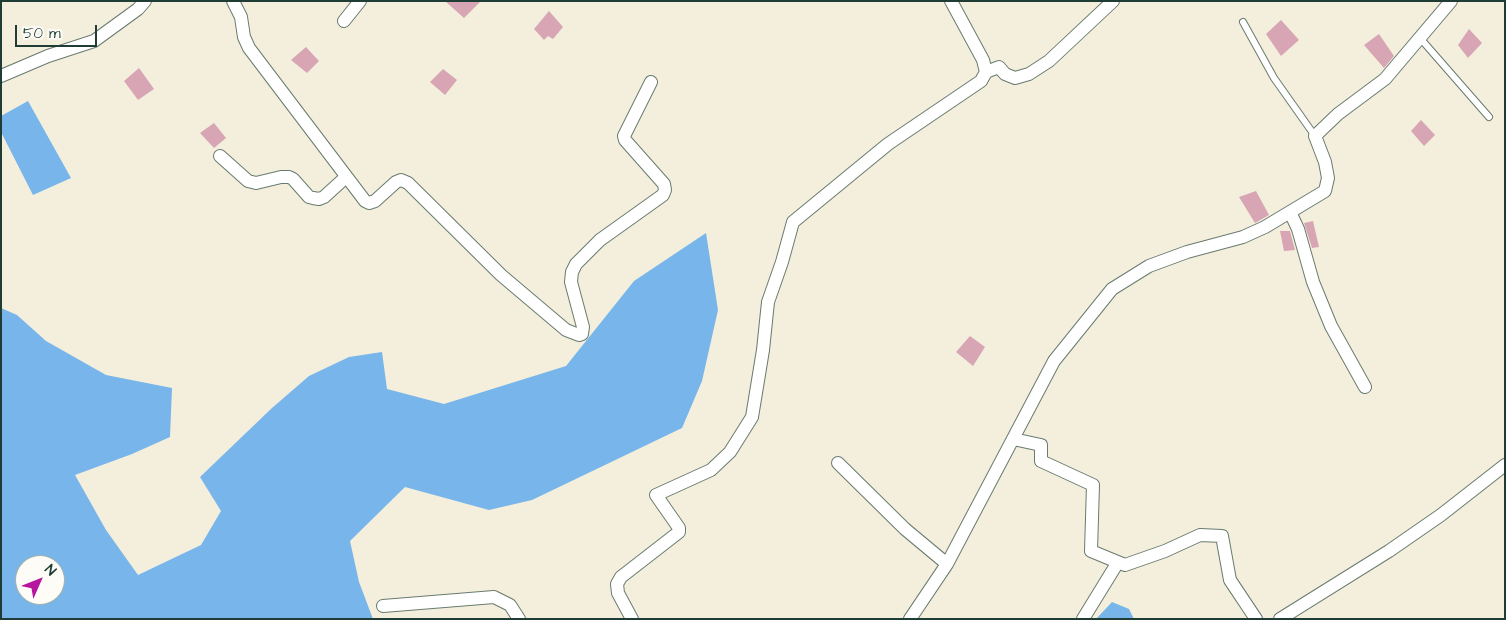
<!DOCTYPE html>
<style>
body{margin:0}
#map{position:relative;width:1506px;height:620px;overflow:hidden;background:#f3efdc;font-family:"Architects Daughter",sans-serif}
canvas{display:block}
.frame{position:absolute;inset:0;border:2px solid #1f3d34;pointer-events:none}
.north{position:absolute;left:15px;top:555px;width:50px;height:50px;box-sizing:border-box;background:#fdfcf7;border:1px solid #a4b0a9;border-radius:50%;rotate:46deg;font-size:14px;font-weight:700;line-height:20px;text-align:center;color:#1f3d34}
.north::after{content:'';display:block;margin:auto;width:18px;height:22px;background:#b5179e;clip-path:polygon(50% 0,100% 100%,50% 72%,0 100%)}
.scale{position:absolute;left:15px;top:25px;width:82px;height:22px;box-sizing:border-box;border:2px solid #1f3d34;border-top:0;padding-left:6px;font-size:15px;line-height:18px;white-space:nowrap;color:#1f3d34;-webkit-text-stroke:4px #fdfcf7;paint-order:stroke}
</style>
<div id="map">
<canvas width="1506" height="620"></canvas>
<div class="frame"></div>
<div class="north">N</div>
<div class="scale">50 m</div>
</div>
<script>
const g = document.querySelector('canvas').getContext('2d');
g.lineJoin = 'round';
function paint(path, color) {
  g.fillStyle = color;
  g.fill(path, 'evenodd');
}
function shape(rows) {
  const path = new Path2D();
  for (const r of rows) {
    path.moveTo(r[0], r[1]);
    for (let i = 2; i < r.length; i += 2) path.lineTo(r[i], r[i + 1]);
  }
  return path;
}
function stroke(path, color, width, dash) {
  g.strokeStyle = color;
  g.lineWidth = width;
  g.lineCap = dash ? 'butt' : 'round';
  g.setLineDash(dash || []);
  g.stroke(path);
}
paint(shape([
 [28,101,71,178,33,195,1,132,1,116],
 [706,233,718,310,702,381,682,428,532,500,489,510,405,487,350,541,359,582,373,619,1,619,1,308,17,315,46,341,106,375,172,388,170,437,132,454,75,475,106,530,138,575,201,545,221,511,200,477,272,408,309,376,349,357,382,352,387,389,444,404,566,366,634,281],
 [25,565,55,565,55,595,25,595],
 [1112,602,1129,609,1134,619,1096,619]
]), '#77b5ea');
paint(shape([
 [445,1,481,1,464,18],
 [549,11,563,27,553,39,548,36,544,40,534,29],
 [1281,20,1299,40,1281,56,1266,34],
 [1469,29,1482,43,1468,58,1458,45],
 [1379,34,1394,56,1384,68,1364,45],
 [306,47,319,61,307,73,291,60],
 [139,68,154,89,138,100,124,81],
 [443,69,457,80,445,95,430,82],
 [1421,120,1435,135,1424,146,1411,131],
 [214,123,226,138,214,148,200,133],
 [1256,191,1269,215,1255,223,1239,197],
 [1313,221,1319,247,1312,248,1304,223],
 [1280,231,1290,231,1295,250,1284,251],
 [970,336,985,347,973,366,956,352]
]), '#d7a5b4');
const lane = shape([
 [1243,22,1274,78,1315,136],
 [1420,38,1489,117]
]);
const street = shape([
 [233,1,241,17,244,37,249,48,365,201,369,203,375,201,396,182,401,180,408,183,501,275,566,330,579,335,582,334,583,327,571,282,572,272,576,264,600,240,663,195,665,190,664,184,625,140,624,136,651,82],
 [344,21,360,1],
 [986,72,999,67,1005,74,1015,78,1029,74,1049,61,1113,1],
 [1,76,48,56,94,41,138,9,145,1],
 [220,156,248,181,256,183,281,177,289,177,293,179,309,197,313,198,319,199,324,197,346,177],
 [1290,212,1298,229,1313,282,1331,326,1365,387],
 [1013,439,1041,445,1041,461,1093,485,1091,551,1125,565,1165,551,1200,535,1222,536,1230,580,1256,619],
 [838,463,905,529,947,564],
 [383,606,494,597,510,605,519,619],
 [632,619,618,593,617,584,621,577,679,532,679,528,656,495,711,470,730,452,752,417,763,350,768,302,782,262,793,222,888,144,981,81,986,72,983,60,951,1],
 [910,619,947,564,1054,361,1112,289,1149,266,1187,252,1243,237,1265,227,1325,191,1328,178,1325,162,1315,136,1338,114,1385,79,1451,1],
 [1083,619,1118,562],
 [1280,619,1389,551,1441,515,1505,465]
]);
stroke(lane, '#697b6f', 8);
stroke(street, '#697b6f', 14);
stroke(lane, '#fff', 6);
stroke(street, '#fff', 12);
</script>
